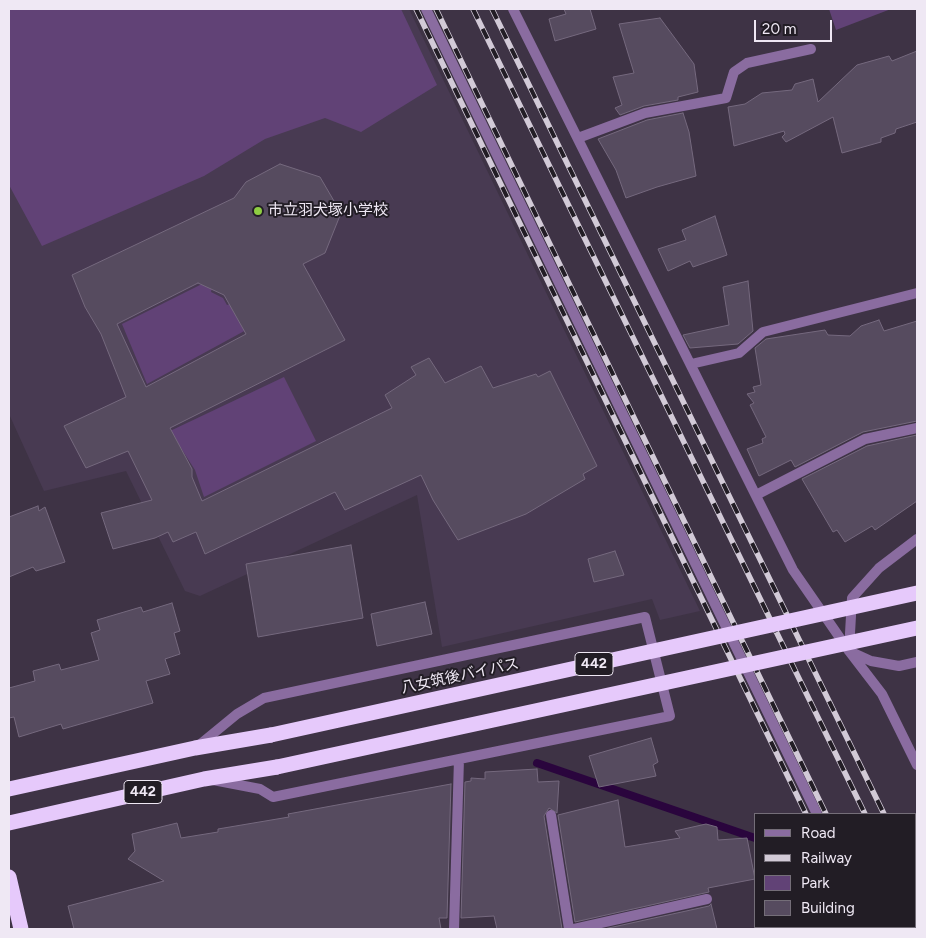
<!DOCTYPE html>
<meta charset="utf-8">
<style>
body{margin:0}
#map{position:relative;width:926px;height:938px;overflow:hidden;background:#3e3345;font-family:Figtree,sans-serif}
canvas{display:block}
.frame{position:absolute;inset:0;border:10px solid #efe8f4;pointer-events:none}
.legend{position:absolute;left:754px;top:813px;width:162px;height:115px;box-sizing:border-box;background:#221d25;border:1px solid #746e78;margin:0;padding:6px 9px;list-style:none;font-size:15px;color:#efe8f4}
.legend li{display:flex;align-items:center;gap:10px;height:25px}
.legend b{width:25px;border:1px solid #746e78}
.scale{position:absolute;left:754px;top:20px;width:78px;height:22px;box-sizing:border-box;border:2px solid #efe8f4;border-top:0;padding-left:6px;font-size:15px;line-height:18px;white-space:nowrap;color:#efe8f4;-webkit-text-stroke:4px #221d25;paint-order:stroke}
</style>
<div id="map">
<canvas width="926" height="938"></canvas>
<div class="frame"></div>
<ul class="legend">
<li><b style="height:6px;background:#8a6ca0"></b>Road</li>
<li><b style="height:6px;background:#d2cad7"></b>Railway</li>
<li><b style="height:14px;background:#614276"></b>Park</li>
<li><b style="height:14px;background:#564b5f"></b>Building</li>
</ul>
<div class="scale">20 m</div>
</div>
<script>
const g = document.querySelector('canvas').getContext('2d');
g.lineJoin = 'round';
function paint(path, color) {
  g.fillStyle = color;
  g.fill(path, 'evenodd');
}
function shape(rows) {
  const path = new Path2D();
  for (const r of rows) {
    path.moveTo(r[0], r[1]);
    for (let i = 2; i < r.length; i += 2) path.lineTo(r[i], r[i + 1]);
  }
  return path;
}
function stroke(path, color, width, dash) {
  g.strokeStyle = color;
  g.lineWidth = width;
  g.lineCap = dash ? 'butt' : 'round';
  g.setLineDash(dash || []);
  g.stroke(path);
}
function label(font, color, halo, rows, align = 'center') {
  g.font = font + ' Figtree,"Noto Sans JP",sans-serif';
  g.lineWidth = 4;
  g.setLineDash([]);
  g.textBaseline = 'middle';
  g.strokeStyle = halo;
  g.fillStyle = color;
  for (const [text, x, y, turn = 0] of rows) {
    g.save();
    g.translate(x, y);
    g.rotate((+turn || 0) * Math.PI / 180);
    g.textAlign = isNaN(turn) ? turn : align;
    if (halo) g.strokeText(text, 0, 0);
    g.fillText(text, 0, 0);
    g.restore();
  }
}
paint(shape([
 [9,9,409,9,700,611,660,620,652,599,442,647,417,495,200,596,185,591,126,471,44,491,9,414]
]), '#483a52');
paint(shape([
 [9,9,401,9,437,85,361,132,325,118,265,139,204,176,42,246,9,185],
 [829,9,891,9,836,30],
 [214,278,211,292,223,298,227,305,246,298,259,323,147,384,122,324],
 [284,377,316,441,204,497,195,470,170,431]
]), '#614276');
stroke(shape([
 [537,763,755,838]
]), '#2a053d', 8);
const building = shape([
 [564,9,590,9,596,29,555,41,549,19,566,14,564,9],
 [660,18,694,64,698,92,678,97,678,100,644,106,620,115,615,108,622,105,613,77,634,73,619,24,660,18],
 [917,51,917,122,896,129,895,133,881,138,881,142,842,153,833,117,786,142,782,137,785,134,784,131,734,146,728,107,745,104,762,93,792,90,795,84,813,79,818,102,857,65,889,56,892,61,917,51],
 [683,113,689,132,696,176,657,187,626,198,616,170,598,139,647,120,683,113],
 [280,164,320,177,341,213,325,253,303,264,345,340,170,428,192,469,192,477,202,501,392,408,385,395,416,375,411,367,429,358,445,383,481,366,493,388,536,374,538,377,550,371,597,466,583,474,585,479,526,514,458,540,433,500,421,475,345,510,335,492,205,554,196,532,173,542,168,532,155,538,113,549,101,513,152,500,128,451,86,468,64,426,126,397,101,334,85,307,72,275,234,198,246,182,280,164],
 [198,283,224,295,246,334,146,387,117,324,198,283],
 [715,216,727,255,693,267,690,261,668,271,658,249,686,240,682,230,715,216],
 [748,281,753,331,738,344,690,348,683,335,729,325,723,287,748,281],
 [879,320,884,331,917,321,917,421,863,432,795,467,791,460,759,476,747,449,763,443,762,439,766,437,750,405,754,403,747,394,755,392,753,387,761,385,755,348,766,339,825,330,828,335,850,336,861,326,879,320],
 [917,435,917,501,875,530,872,526,845,542,837,530,833,532,802,479,867,446,917,435],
 [38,506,39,511,45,507,65,562,36,571,33,567,9,577,9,517,38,506],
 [351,545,363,618,258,637,246,564,351,545],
 [615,551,624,575,594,582,588,559,615,551],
 [425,602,432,634,377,646,371,614,425,602],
 [172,603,180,631,174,633,180,654,165,659,170,674,146,681,153,703,63,729,61,724,19,737,14,717,9,718,9,688,35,681,33,671,59,664,61,670,99,660,91,633,100,630,97,620,141,607,143,612,172,603],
 [651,738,658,762,653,765,656,776,599,787,589,756,651,738],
 [537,769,538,782,559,781,557,813,549,808,544,816,562,929,497,929,494,916,461,918,465,782,471,781,471,778,485,779,485,772,537,769],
 [451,784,447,918,439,918,441,929,74,929,68,906,164,881,128,859,135,851,132,834,177,823,181,838,218,832,218,829,289,817,288,814,451,784],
 [618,800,625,847,680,838,675,831,706,824,717,827,718,840,747,838,755,879,708,888,709,892,575,922,558,815,618,800],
 [711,904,717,929,604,929,709,906,711,904]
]);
paint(building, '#564b5f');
stroke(building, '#75697e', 1);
stroke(shape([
 [426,9,817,814],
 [871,927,872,929]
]), '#8a6ca0', 10);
stroke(shape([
 [513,9,793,570,849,651,882,694,917,765],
 [578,138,645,113,726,98,734,72,747,63,811,49],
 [691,364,739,353,763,332,917,293],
 [756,495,865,439,917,428],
 [917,539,879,568,852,598,849,651,871,661,899,666,917,662],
 [198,746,237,714,264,698,645,617,670,716,273,797,260,789,213,780],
 [551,815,569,929],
 [454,929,459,759],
 [574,929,707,899]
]), '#8a6ca0', 10);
stroke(shape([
 [9,789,195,748,271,735],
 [9,823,204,779,277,767],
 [9,877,21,929]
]), '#e6c9fb', 15);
const rail = shape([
 [416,9,806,814],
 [436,9,826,814],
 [473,9,865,814],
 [492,9,884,814],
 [915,878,917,883],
 [915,916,917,921],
 [860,927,861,929],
 [881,927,882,929]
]);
stroke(rail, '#d2cad7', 5.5);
stroke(rail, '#221d25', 4, [11]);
stroke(shape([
 [271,735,917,593],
 [277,767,917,628]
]), '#e6c9fb', 15);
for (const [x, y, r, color] of [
 [258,211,5,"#8ecd42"]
]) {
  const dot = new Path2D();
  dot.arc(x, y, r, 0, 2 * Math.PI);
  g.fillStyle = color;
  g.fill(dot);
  stroke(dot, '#221d25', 2);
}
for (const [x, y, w] of [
 [594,664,38],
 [143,792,38]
]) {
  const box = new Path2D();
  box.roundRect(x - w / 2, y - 11.5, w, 23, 4);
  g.fillStyle = '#221d25';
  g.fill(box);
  stroke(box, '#efe8f4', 1);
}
label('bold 14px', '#efe8f4', null, [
 ["442",594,664],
 ["442",143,792]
]);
label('15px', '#efe8f4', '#221d25', [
 ["市立羽犬塚小学校",268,211]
], 'left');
label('15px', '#efe8f4', '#221d25', [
 ["八女筑後バイパス",460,676,-12]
]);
</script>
